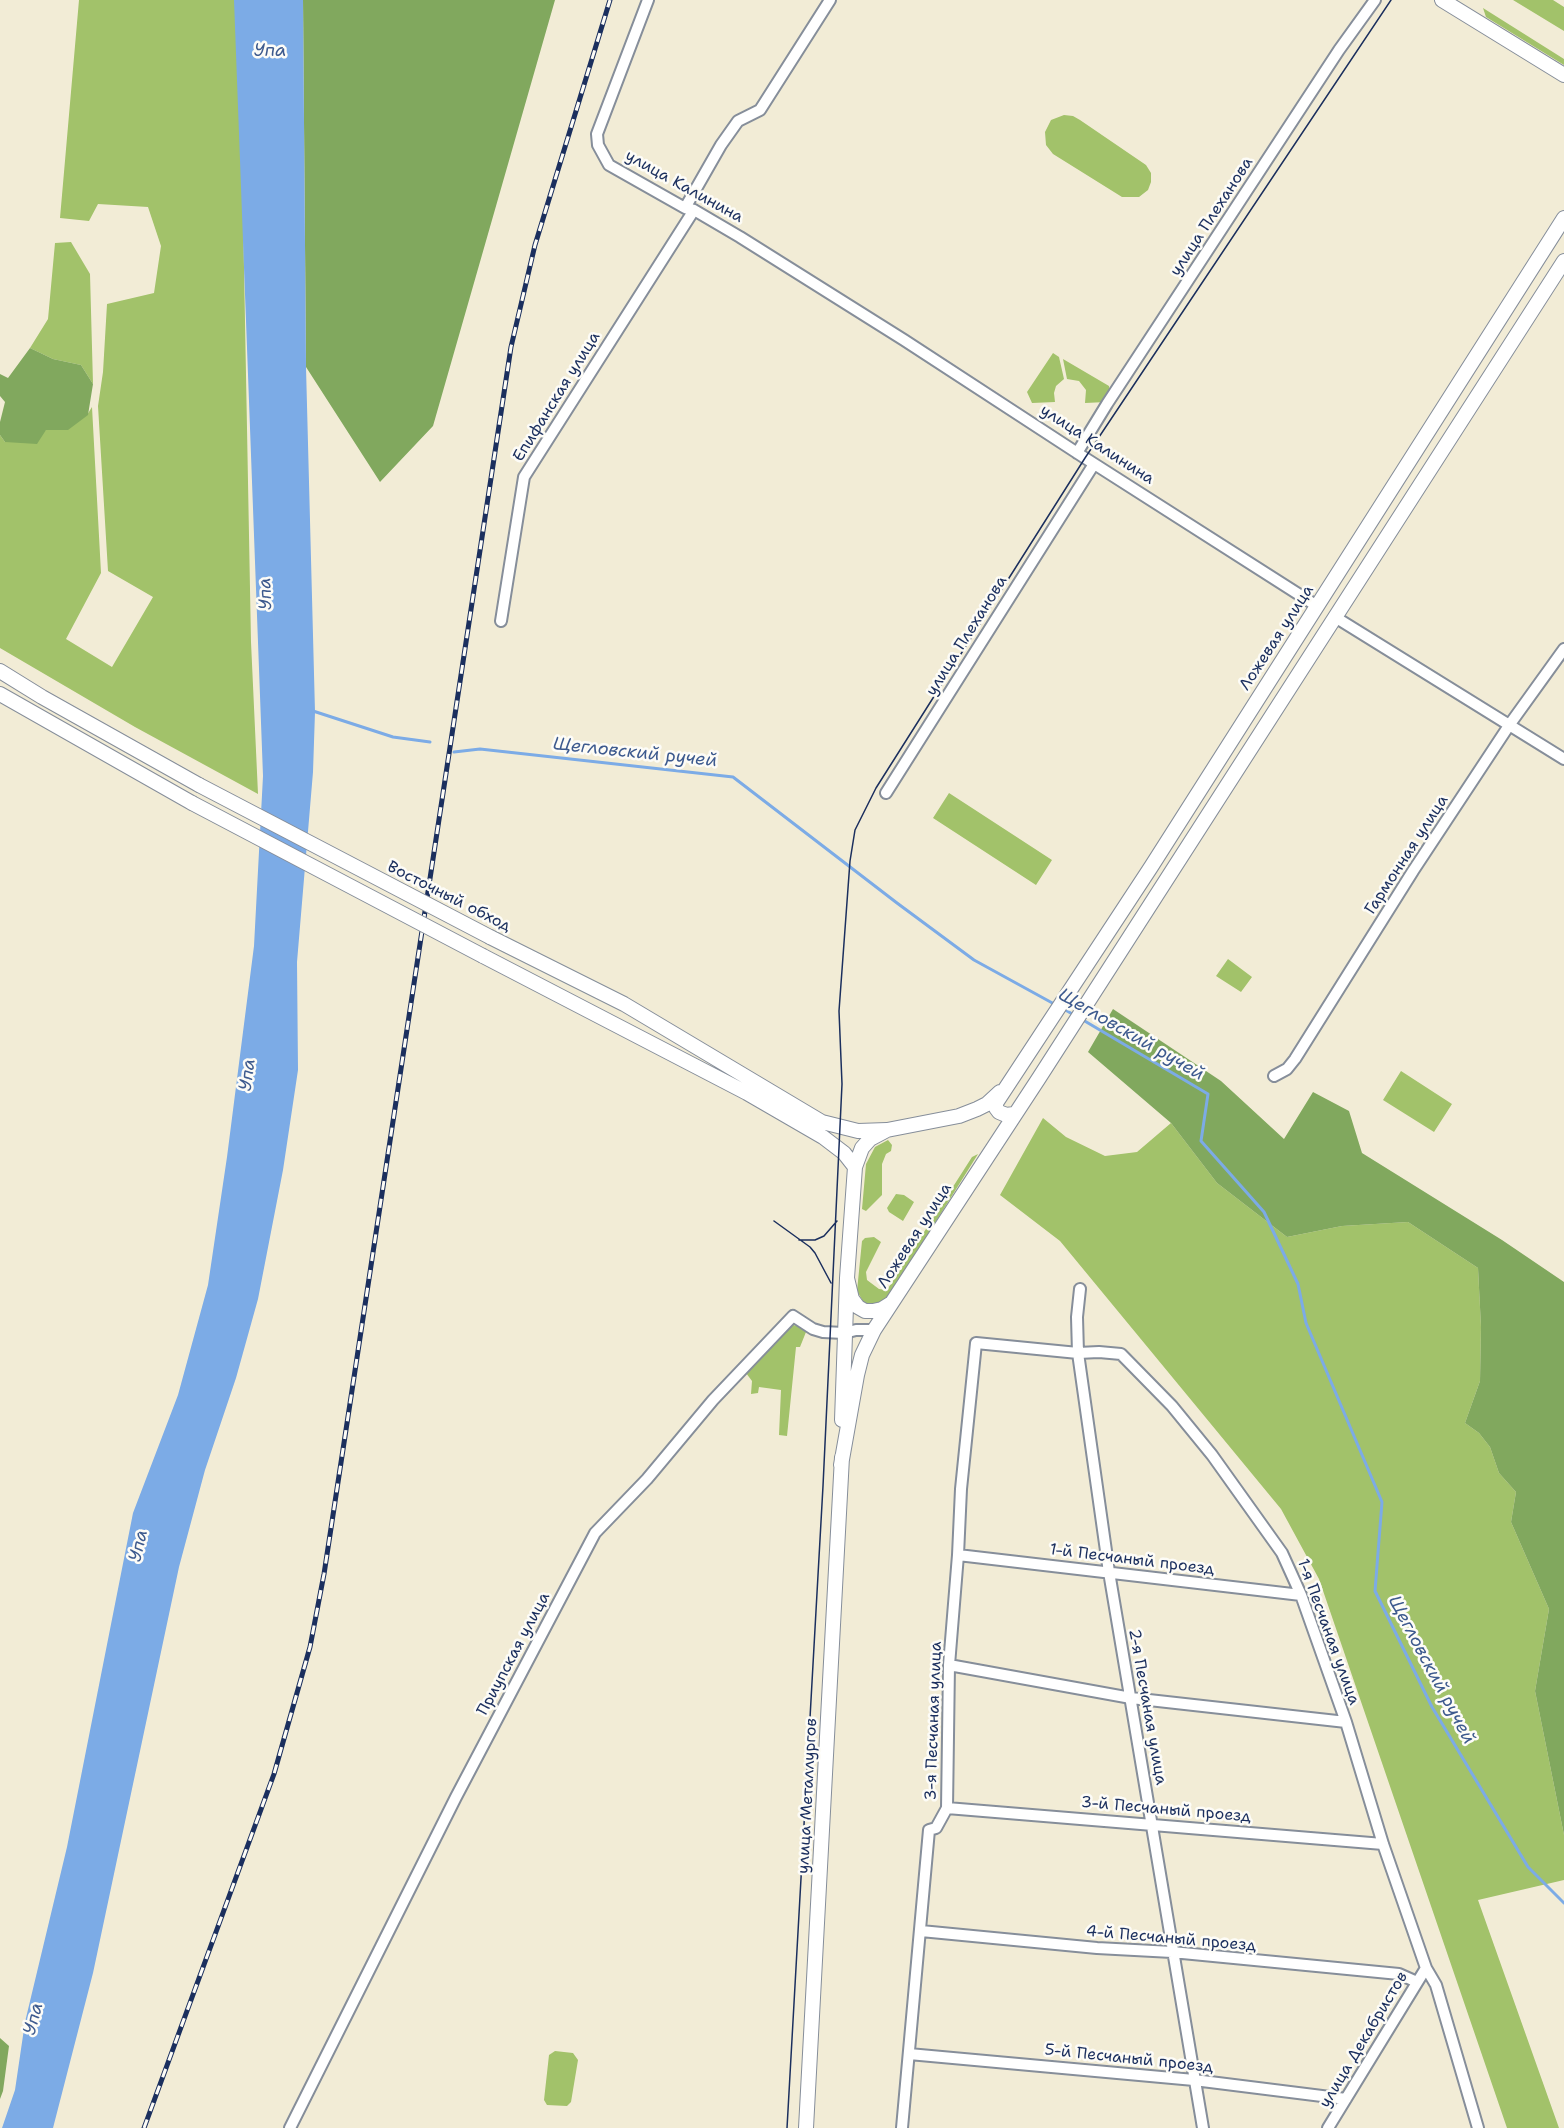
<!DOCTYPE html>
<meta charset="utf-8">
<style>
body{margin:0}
canvas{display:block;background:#f2ecd6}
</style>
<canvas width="1564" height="2128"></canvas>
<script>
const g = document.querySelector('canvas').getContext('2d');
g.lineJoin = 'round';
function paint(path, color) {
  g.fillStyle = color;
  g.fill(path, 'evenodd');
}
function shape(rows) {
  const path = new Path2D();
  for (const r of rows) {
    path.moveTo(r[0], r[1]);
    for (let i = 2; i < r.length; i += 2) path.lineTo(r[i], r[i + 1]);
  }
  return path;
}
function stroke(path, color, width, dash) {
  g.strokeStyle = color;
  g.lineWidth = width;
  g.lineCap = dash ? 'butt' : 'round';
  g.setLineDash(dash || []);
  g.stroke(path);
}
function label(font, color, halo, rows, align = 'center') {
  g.font = font + ' "Shantell Sans",sans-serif';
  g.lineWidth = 5;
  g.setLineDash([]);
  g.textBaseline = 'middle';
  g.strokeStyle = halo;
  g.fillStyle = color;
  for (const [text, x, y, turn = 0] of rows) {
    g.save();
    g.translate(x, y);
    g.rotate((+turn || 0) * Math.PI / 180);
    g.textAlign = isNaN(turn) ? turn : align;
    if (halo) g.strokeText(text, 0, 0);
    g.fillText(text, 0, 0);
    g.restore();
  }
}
paint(shape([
 [79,0,239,0,251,642,258,794,135,727,0,648,0,435,5,442,46,430,87,415,92,407,101,573,66,639,112,667,153,597,108,571,98,406,103,372,107,304,154,293,161,246,148,207,98,204,89,221,60,218],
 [1513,0,1553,0,1564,7,1564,31],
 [1483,8,1564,59,1564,65,1486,17],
 [1064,115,1073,116,1080,120,1146,165,1151,173,1151,182,1148,190,1139,197,1122,197,1053,154,1046,145,1045,132,1051,120],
 [71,242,90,274,93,384,81,365,53,359,30,348,48,319,55,243],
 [1053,353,1059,357,1064,379,1056,386,1054,393,1055,402,1032,403,1027,392],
 [1063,359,1109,386,1110,392,1106,402,1085,403,1086,390,1079,381,1067,379],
 [949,793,1052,860,1036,885,933,818],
 [1228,959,1252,977,1241,992,1216,976],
 [1401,1071,1452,1104,1434,1132,1383,1100],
 [1043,1118,1066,1137,1105,1156,1137,1152,1171,1123,1217,1183,1287,1237,1342,1226,1408,1222,1478,1268,1481,1327,1480,1381,1465,1423,1479,1433,1490,1447,1499,1473,1516,1492,1511,1522,1549,1609,1535,1691,1564,1835,1564,1880,1478,1900,1559,2128,1507,2128,1319,1579,1281,1509,1060,1241,1000,1195],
 [888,1140,892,1145,891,1151,886,1154,882,1164,882,1195,866,1211,862,1209,866,1164,875,1147],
 [978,1154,885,1303,874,1306,864,1303,857,1291,862,1241,865,1238,874,1237,881,1242,866,1272,867,1280,879,1289,887,1290,972,1157],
 [896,1194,904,1195,914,1202,903,1221,889,1212,887,1208],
 [793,1325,798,1326,806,1332,800,1347,796,1347,787,1436,779,1435,781,1390,759,1387,758,1393,751,1394,752,1381,746,1373],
 [555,2051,573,2053,578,2060,571,2102,567,2106,547,2105,544,2100,549,2055]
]), '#a2c26a');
paint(shape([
 [303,0,555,0,433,426,380,482,306,367],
 [30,348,53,359,81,365,93,384,88,415,68,430,46,430,37,444,5,442,0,435,0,422,5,402,0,396,0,374,8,378],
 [1113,1009,1221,1081,1284,1139,1313,1092,1349,1111,1362,1153,1502,1240,1564,1282,1564,1835,1535,1691,1549,1609,1511,1522,1516,1492,1499,1473,1490,1447,1479,1433,1465,1423,1480,1381,1481,1327,1478,1268,1408,1222,1342,1226,1287,1237,1217,1183,1171,1123,1088,1052],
 [0,2038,9,2046,3,2091,0,2099]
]), '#81a85e');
paint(shape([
 [234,0,303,0,306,367,315,712,313,772,297,962,298,1070,283,1170,258,1299,236,1378,205,1470,179,1567,93,1973,53,2128,2,2128,15,2090,25,2022,67,1847,133,1513,178,1395,208,1285,227,1157,254,946,263,776]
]), '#7cabe6');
stroke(shape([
 [313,711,393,737,430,742],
 [454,752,480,749,733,777,897,903,974,960,1056,1005],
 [1062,1008,1074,1015],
 [1083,1020,1208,1094,1201,1141,1264,1212,1298,1284,1306,1323,1382,1502,1375,1591,1432,1707,1528,1867,1564,1903]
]), '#7cabe6', 3);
const minor = shape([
 [648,0,597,134,598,145,609,165,685,208,694,210,740,237,904,340,1085,458,1317,606],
 [685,208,721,145,738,121,760,110,830,0],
 [1077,453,1107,404,1339,50,1375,0],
 [1335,617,1564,759],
 [501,621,524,477,694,210],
 [886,793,1094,464],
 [1274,1076,1287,1069,1295,1059,1413,871,1510,724,1564,649],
 [1080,1289,1077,1317,1078,1353,1109,1572,1203,2128],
 [958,1555,1301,1595],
 [949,1665,1131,1698,1346,1722],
 [947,1808,1383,1844],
 [921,1931,1097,1948,1172,1952,1399,1974,1417,1982],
 [909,2054,1194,2080,1346,2099],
 [290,2128,456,1797,595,1533,647,1479,713,1400,793,1316,813,1329,823,1332,844,1333,856,1330,874,1330],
 [902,2128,929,1830,936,1828,947,1808,949,1665,958,1555,961,1489,976,1343,1078,1353,1099,1352,1121,1354,1172,1406,1212,1455,1282,1553,1301,1595,1346,1722,1383,1844,1426,1968,1436,1985,1478,2128],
 [1328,2128,1426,1968]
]);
const major = shape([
 [1442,0,1564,75],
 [0,671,42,697,199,785],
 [0,694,192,803],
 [490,937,624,1004,822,1122,858,1131,887,1130],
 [483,956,747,1093,823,1137,844,1153,855,1167],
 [1014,1114,1006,1115,999,1112,996,1108,996,1103,1151,867,1564,218],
 [890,1304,882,1309,873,1311,865,1311,858,1307,852,1299,847,1278,855,1167,862,1148,870,1139,887,1130,959,1116,977,1109,987,1104,1000,1092],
 [842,1420,847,1278],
 [841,1465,857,1375,862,1355,874,1330,1039,1078,1564,261],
 [806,2128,842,1457]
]);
stroke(minor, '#868e9a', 14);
stroke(major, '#868e9a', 16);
stroke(minor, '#fff', 10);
stroke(major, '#fff', 14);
stroke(shape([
 [774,1221,810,1247,815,1253,831,1283],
 [799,1240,815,1240,824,1236,837,1221],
 [787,2128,823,1486,842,1084,839,1011,850,861,855,830,876,788,1085,458,1391,0]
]), '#1b2f5e', 1.5);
const rail = shape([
 [144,2128,274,1774,310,1647,324,1574,511,347,535,245,610,0]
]);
stroke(rail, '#1b2f5e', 5);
stroke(rail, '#fdfcf7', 3, [9]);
const majorBridge = shape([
 [199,785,490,937],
 [192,803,483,956]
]);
stroke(majorBridge, '#868e9a', 16, []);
stroke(majorBridge, '#fff', 14);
label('16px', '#1b2f5e', '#fdfcf7', [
 ["улица Калинина",684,187,29],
 ["улица Плеханова",1212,217,-57],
 ["Епифанская улица",557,397,-58],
 ["улица Калинина",1097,445,33],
 ["улица Плеханова",967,636,-58],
 ["Ложевая улица",1277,638,-57],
 ["Гармонная улица",1407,855,-57],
 ["Восточный обход",449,897,27],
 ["Ложевая улица",915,1236,-57],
 ["1-й Песчаный проезд",1132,1560,7],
 ["1-я Песчаная улица",1328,1632,70],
 ["Приупская улица",514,1654,-62],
 ["2-я Песчаная улица",1147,1707,80],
 ["3-я Песчаная улица",934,1721,-88],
 ["улица Металлургов",808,1796,-87],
 ["3-й Песчаный проезд",1166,1810,5],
 ["4-й Песчаный проезд",1171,1939,5],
 ["улица Декабристов",1364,2040,-59],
 ["5-й Песчаный проезд",1129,2059,6]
]);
label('italic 18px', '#3d5a8e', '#fdfcf7', [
 ["Упа",270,51],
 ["Упа",266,594,-92],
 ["Щегловский ручей",635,753,6],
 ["Щегловский ручей",1131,1035,30],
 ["Упа",248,1075,-82],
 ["Упа",139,1546,-77],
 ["Щегловский ручей",1431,1670,62],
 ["Упа",34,2019,-75]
]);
</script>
